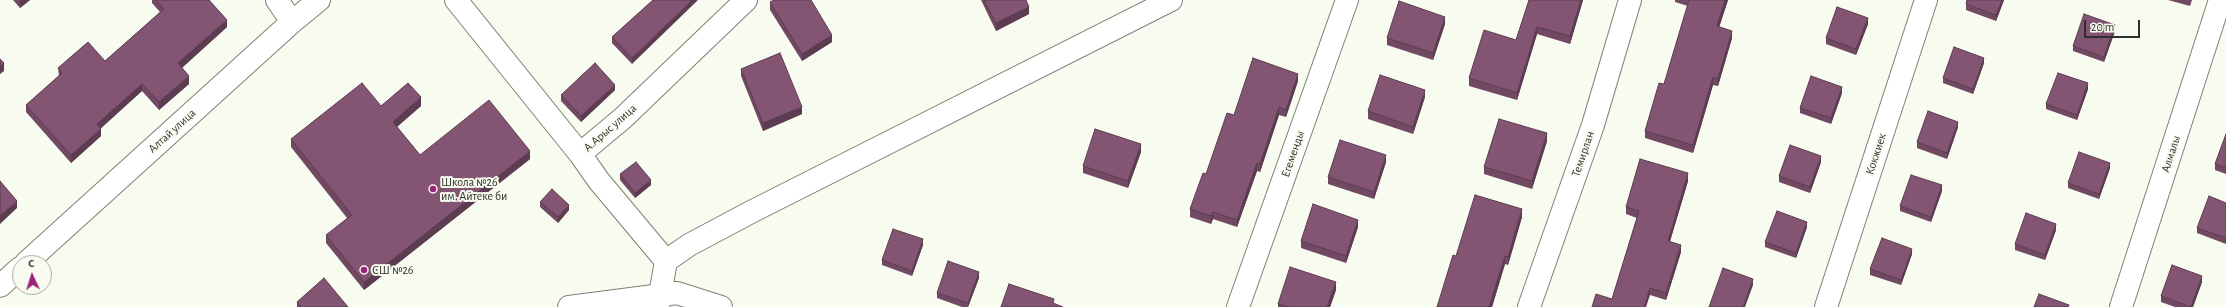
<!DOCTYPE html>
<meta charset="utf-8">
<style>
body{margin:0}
#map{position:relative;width:2226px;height:307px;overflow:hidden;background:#f8fbef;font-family:"Alegreya Sans",sans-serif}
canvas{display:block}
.north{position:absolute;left:12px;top:255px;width:40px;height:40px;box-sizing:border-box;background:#f8fbef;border:1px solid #a8aaa1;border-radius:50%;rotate:356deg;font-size:11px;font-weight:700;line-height:16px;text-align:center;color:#2f302c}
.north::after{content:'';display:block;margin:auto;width:14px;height:18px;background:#9a227b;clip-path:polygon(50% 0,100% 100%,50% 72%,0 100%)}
.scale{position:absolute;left:2084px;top:20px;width:56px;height:18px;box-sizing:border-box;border:2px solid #2f302c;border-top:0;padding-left:5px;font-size:12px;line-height:14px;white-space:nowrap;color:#2f302c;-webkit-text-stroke:3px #f8fbef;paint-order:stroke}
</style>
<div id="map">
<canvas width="2226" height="307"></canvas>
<div class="north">С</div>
<div class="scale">20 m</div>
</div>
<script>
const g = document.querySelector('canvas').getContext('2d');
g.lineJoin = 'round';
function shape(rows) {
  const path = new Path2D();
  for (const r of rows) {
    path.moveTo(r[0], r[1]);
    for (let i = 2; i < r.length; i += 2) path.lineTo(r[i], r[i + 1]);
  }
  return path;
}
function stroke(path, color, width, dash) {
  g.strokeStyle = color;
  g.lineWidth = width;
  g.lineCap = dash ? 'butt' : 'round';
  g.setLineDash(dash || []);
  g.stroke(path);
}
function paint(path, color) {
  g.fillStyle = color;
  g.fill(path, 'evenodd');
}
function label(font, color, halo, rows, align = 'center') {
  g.font = font + ' "Alegreya Sans",sans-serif';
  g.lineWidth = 4;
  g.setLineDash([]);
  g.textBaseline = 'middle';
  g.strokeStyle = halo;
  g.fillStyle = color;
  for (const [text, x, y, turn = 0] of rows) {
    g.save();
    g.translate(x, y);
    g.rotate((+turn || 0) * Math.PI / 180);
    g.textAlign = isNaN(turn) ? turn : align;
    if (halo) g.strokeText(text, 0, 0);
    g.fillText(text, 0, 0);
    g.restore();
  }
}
const minor = shape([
 [277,0,292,22],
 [456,0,580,154],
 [666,261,689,245,751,212,1171,0],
 [26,263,292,22,319,0],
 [0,286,20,268],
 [658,307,666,261,599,181,580,154,623,118,746,0],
 [1238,307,1347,0],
 [1529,307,1593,125,1630,0],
 [1826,307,1926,0],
 [2121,307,2220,0]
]);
const tertiary = shape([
 [569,307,677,293,721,307]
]);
stroke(minor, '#7f8277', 24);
stroke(tertiary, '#7f8277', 24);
stroke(minor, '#fff', 22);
stroke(tertiary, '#fff', 22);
paint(shape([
 [13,0,30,0,20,8],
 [152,0,209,0,227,27,182,68,189,84,159,110,142,91,100,128,101,136,71,163,26,112,26,105,59,76,58,68,105,61,160,12,152,3],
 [653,0,632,64,612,43,612,37],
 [981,0,1026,0,1029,14,996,31],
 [1529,0,1583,0,1570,44,1537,34,1517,100,1469,86,1469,78,1516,40],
 [1675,0,1728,0,1719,27,1732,38,1718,86,1713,85,1693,153,1645,138,1645,131,1664,84,1688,6,1675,2],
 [1967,0,2004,0,1996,21,1966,10,1966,4],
 [2168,0,2192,0,2190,6],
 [770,2,832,42,802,61,770,10],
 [1445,24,1433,60,1387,45,1387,38],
 [1868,24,1856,55,1826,44,1826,38],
 [2115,31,2104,62,2073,51,2073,46],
 [1984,63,1973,94,1943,83,1943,78],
 [741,69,802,114,763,131,741,76],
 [1298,81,1286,117,1279,115,1260,172,1257,171,1237,227,1213,219,1211,224,1190,217,1190,209,1206,174,1234,115],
 [2088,89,2077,120,2046,109,2046,104],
 [615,90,581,122,561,101,561,95],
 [1842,93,1831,124,1800,113,1800,108],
 [1425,97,1413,134,1368,119,1368,111],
 [381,106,421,106,397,127,420,155,530,159,364,290,326,243,326,235,347,218,291,147,291,139],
 [1958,127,1947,159,1917,148,1917,142],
 [2226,134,2226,174,2215,170,2215,164],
 [1547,141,1532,189,1484,174,1484,167],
 [1141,152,1128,188,1083,173,1083,166],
 [1386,162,1374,199,1328,184,1328,177],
 [1821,162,1810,193,1779,182,1779,176],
 [2110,168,2099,199,2068,188,2068,183],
 [620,174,651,185,635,198,620,180],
 [1688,181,1670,241,1681,252,1666,300,1650,295,1612,299,1637,218,1626,214,1626,207],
 [1942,191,1931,222,1900,211,1900,206],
 [540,202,569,210,558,223,540,207],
 [2226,203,2226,244,2197,233,2197,228],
 [1522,217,1508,265,1505,264,1492,307,1437,307,1456,256],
 [1358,227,1346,263,1301,248,1301,241],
 [1807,227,1796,258,1765,247,1765,242],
 [2056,230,2045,260,2015,250,2015,244],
 [923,245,912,276,882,265,882,260],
 [1912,254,1901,285,1870,275,1870,269],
 [979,278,968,307,962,307,937,298,937,293],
 [2202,282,2193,307,2175,307,2161,302,2161,296],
 [1336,290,1330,307,1278,307,1278,304],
 [297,302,348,307,297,307]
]), '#714963');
paint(shape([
 [21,0,30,0,20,8,20,1],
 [692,0,698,0,632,64,632,58],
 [1581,0,1583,0,1570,44,1570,36],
 [1725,0,1728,0,1717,34,1717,26],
 [2002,0,2004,0,1996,21,1996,15],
 [1029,7,1029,14,996,31,996,23],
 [1445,17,1445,24,1433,60,1433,53],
 [1868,18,1868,24,1856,55,1856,49],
 [227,20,227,27,178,71,178,63],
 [2115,25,2115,31,2104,62,2104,57],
 [1537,27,1537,34,1517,100,1517,93],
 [1732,31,1732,38,1718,86,1718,79],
 [832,35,832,42,802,61,802,54],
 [1984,58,1984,63,1973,94,1973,89],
 [4,63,4,71,0,74,0,67],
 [1298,74,1298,81,1286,117,1286,110],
 [189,76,189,84,159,110,159,102],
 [1713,77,1713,85,1693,153,1693,145],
 [2088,83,2088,89,2077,120,2077,115],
 [142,84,142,91,97,132,97,124],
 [615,85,615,90,581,122,581,116],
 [1842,87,1842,93,1831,124,1831,118],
 [1425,90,1425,97,1413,134,1413,127],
 [421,97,421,106,393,130,393,122],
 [802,107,802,114,763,131,763,123],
 [1279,107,1279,115,1260,172,1260,164],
 [1958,122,1958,127,1947,159,1947,153],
 [101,129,101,136,71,163,71,155],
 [1547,133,1547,141,1532,189,1532,181],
 [1141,144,1141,152,1128,188,1128,181],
 [530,151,530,159,364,290,364,282],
 [1386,155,1386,162,1374,199,1374,192],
 [1821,156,1821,162,1810,193,1810,187],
 [1257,163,1257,171,1237,227,1237,220],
 [2110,163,2110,168,2099,199,2099,194],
 [1688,173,1688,181,1668,248,1668,241],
 [651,180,651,185,635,198,635,193],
 [1942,185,1942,191,1931,222,1931,217],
 [17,201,17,208,0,224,0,216],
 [569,205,569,210,558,223,558,217],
 [1522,209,1522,217,1508,265,1508,257],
 [1213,212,1213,219,1211,224,1211,216],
 [1358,220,1358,227,1346,263,1346,256],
 [1807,222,1807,227,1796,258,1796,253],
 [2056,224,2056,230,2045,260,2045,255],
 [923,239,923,245,912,276,912,271],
 [1681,245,1681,252,1666,300,1666,293],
 [1912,249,1912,254,1901,285,1901,280],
 [1505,256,1505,264,1492,307,1489,307],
 [979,272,979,278,968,307,968,303],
 [2202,276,2202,282,2193,307,2191,307],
 [1753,279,1753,285,1745,307,1743,307],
 [1336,282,1336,290,1330,307,1327,307],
 [1650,288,1650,295,1646,307,1644,307]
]), '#5c3c50');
const building = shape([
 [156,0,209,0,227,20,178,63,189,76,159,102,142,84,97,124,101,129,71,155,26,105,62,73,58,68,88,42,105,61,164,9,156,0],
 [653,0,692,0,632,58,612,37,653,0],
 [774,0,811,0,832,35,802,54,770,2,774,0],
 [984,0,1026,0,1029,7,996,23,984,0],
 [1529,0,1581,0,1570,36,1537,27,1517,93,1469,78,1484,30,1516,40,1529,0],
 [1689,0,1725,0,1717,26,1732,31,1718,79,1713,77,1693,145,1645,131,1659,83,1664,84,1689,0],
 [1967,0,2002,0,1996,15,1966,4,1967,0],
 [1399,1,1445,17,1433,53,1387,38,1399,1],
 [1837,7,1868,18,1856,49,1826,38,1837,7],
 [2084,14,2115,25,2104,57,2073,46,2084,14],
 [1954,47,1984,58,1973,89,1943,78,1954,47],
 [780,53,802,107,763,123,741,69,780,53],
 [1253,58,1298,74,1286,110,1279,107,1260,164,1257,163,1237,220,1213,212,1211,216,1190,209,1203,173,1206,174,1227,113,1234,115,1253,58],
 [0,59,4,63,0,67,0,59],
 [595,63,615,85,581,116,561,95,595,63],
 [2058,73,2088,83,2077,115,2046,104,2058,73],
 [1380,75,1425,90,1413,127,1368,111,1380,75],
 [1811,76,1842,87,1831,118,1800,108,1811,76],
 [362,83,381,106,408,83,421,97,393,122,420,155,489,100,530,151,364,282,326,235,352,215,291,139,362,83],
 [1928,111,1958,122,1947,153,1917,142,1928,111],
 [1499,119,1547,133,1532,181,1484,167,1499,119],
 [1095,129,1141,144,1128,181,1083,166,1095,129],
 [2226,134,2226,168,2215,164,2226,134],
 [1340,140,1386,155,1374,192,1328,177,1340,140],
 [1790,145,1821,156,1810,187,1779,176,1790,145],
 [2079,152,2110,163,2099,194,2068,183,2079,152],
 [1640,159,1688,173,1668,241,1681,245,1666,293,1650,288,1644,307,1592,307,1596,294,1612,299,1639,211,1626,207,1640,159],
 [636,162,651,180,635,193,620,174,636,162],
 [1911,175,1942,185,1931,217,1900,206,1911,175],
 [0,181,17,201,0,216,0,181],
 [552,189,569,205,558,217,540,202,552,189],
 [1475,195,1522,209,1508,257,1505,256,1489,307,1437,307,1453,255,1456,256,1475,195],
 [2209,196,2226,203,2226,238,2197,228,2209,196],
 [1313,204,1358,220,1346,256,1301,241,1313,204],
 [1777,211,1807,222,1796,253,1765,242,1777,211],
 [2026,213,2056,224,2045,255,2015,244,2026,213],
 [893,229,923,239,912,271,882,260,893,229],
 [1882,238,1912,249,1901,280,1870,269,1882,238],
 [948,261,979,272,968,303,937,293,948,261],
 [2172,265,2202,276,2191,307,2161,296,2172,265],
 [1290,267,1336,282,1327,307,1289,307,1278,304,1290,267],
 [1723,268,1753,279,1743,307,1709,307,1723,268],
 [324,278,348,307,301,307,297,302,324,278],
 [1009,284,1054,299,1053,303,1063,307,1001,307,1009,284],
 [2039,294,2069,305,2068,307,2034,307,2039,294]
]);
paint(building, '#835573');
stroke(building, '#5c3c50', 1);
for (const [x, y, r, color] of [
 [433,189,4,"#9a227b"],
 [364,270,4,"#9a227b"]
]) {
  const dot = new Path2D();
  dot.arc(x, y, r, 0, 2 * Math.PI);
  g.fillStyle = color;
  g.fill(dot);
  stroke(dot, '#f8fbef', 1.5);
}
label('12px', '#2f302c', '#f8fbef', [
 ["А.Арыс улица",610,128,-41],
 ["Алтай улица",172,131,-42],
 ["Егеменды",1293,154,-71],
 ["Темирлан",1583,154,-71],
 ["Кокжиек",1876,154,-72],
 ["Алмалы",2171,154,-72]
]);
label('12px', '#2f302c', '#f8fbef', [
 ["Школа №26",441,182],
 ["им. Айтеке би",441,196],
 ["СШ №26",372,270]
], 'left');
</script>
